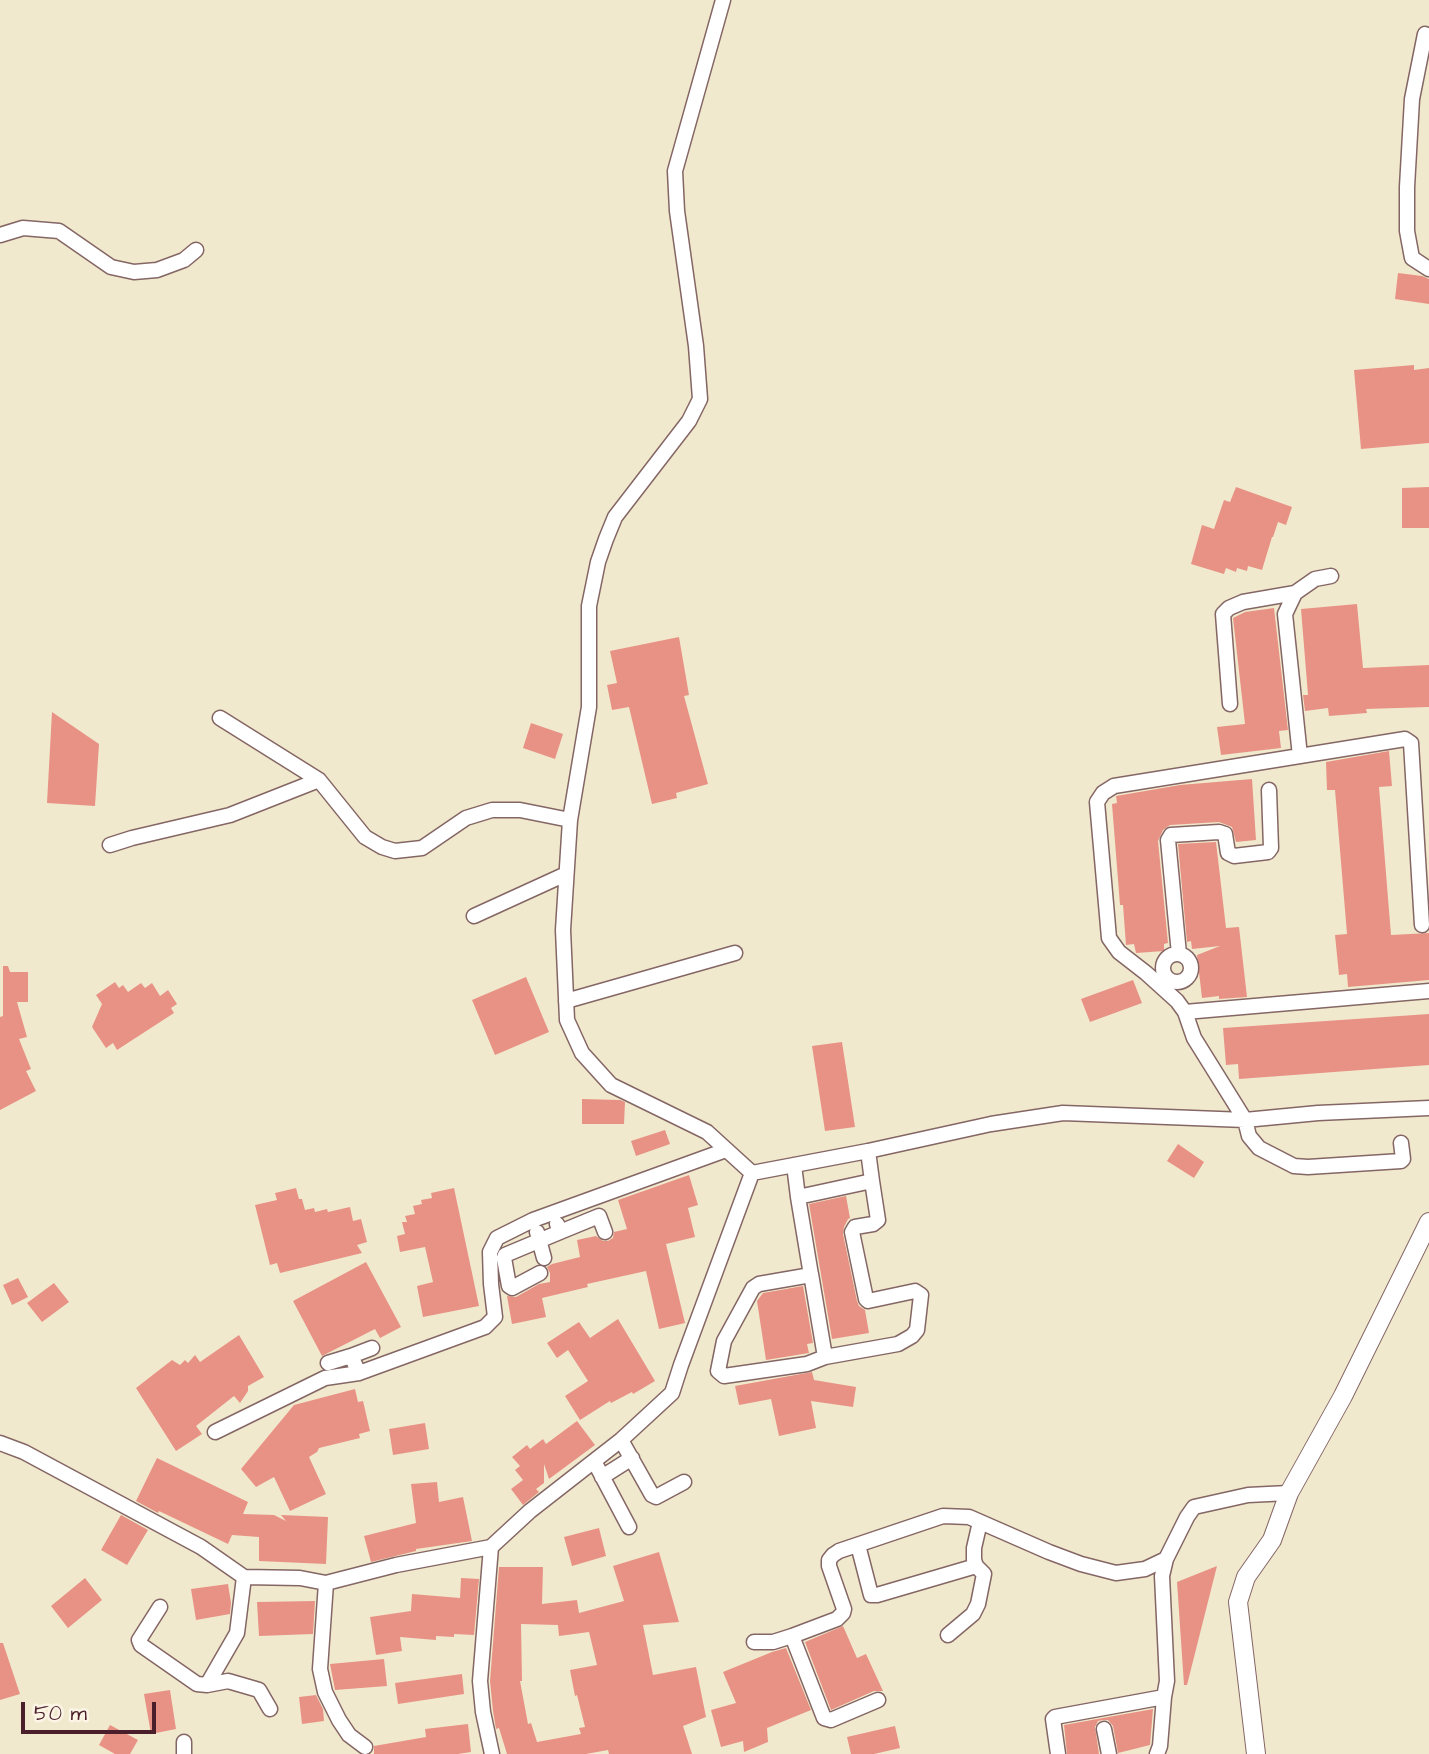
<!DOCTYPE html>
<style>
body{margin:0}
#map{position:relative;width:1429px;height:1754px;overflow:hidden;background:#f1e9ce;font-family:"Architects Daughter",sans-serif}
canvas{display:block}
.scale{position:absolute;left:21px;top:1702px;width:135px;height:32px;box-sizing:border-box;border:4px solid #4a1f2b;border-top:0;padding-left:9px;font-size:21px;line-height:24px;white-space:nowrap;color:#4a1f2b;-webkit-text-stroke:5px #fcf5e5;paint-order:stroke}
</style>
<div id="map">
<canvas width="1429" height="1754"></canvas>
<div class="scale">50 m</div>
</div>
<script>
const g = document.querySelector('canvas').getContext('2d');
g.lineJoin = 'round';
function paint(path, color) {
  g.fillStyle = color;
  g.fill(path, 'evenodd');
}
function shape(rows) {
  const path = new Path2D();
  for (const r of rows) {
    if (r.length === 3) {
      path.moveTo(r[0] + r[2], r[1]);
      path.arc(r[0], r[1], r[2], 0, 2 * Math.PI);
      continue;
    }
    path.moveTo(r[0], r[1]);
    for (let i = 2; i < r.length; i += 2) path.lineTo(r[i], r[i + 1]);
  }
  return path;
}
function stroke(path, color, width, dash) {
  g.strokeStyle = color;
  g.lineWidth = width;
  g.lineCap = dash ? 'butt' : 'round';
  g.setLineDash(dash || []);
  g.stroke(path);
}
paint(shape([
 [1398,273,1422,276,1429,279,1429,304,1395,299],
 [1414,365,1414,370,1429,368,1429,443,1361,449,1354,370],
 [1236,487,1292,507,1286,525,1278,522,1273,537,1272,537,1262,570,1248,566,1247,571,1237,568,1236,572,1226,568,1224,574,1191,564,1202,525,1214,529,1224,500,1230,502],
 [1429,487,1429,528,1402,528,1402,488],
 [1357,604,1363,668,1429,665,1429,707,1366,709,1367,713,1329,716,1328,708,1305,711,1303,695,1308,695,1301,609],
 [1274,608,1288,730,1279,731,1281,748,1221,755,1217,727,1245,724,1233,618,1245,612],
 [679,637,689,695,684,696,708,784,676,793,677,798,652,804,629,707,612,710,607,685,617,683,610,651],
 [52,712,99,744,95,806,47,803],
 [531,723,563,734,555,759,523,748],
 [1389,751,1392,786,1379,787,1391,935,1429,933,1429,980,1348,987,1347,974,1339,975,1335,935,1347,934,1335,790,1327,790,1326,762],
 [1252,779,1256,840,1236,842,1232,827,1219,822,1170,825,1163,830,1158,841,1168,943,1164,944,1164,951,1136,953,1134,944,1126,945,1123,905,1120,905,1112,804,1117,803,1116,796,1180,785],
 [1216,842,1226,928,1239,927,1247,997,1219,999,1219,996,1202,998,1197,955,1220,946,1192,949,1191,941,1187,942,1178,844],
 [3,966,8,966,10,972,28,972,28,1002,17,1002,27,1037,19,1039,31,1069,26,1071,36,1091,0,1110,0,1017,3,1016],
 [526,977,549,1032,495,1055,472,1000],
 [1133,980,1142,1003,1090,1022,1081,999],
 [115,982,119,988,123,985,128,992,141,983,145,988,152,983,160,996,168,990,177,1004,171,1008,174,1013,117,1050,113,1043,106,1048,92,1027,102,1004,96,995],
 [1429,1014,1429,1065,1239,1079,1238,1064,1226,1065,1223,1028],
 [842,1042,855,1127,825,1131,812,1046],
 [582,1099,620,1100,625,1102,624,1124,582,1124],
 [665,1130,670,1144,636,1156,631,1141],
 [1178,1144,1204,1162,1194,1178,1167,1161],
 [689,1175,698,1205,688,1208,695,1237,666,1244,685,1323,659,1329,646,1271,587,1284,588,1287,542,1298,546,1317,512,1324,507,1296,516,1297,539,1284,550,1282,550,1273,547,1267,552,1264,580,1257,577,1240,596,1236,603,1241,608,1241,613,1238,614,1232,627,1229,618,1200],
 [296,1188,299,1199,302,1199,305,1210,314,1208,315,1212,327,1209,328,1212,350,1207,353,1221,361,1219,367,1242,357,1245,362,1253,280,1273,277,1263,270,1265,255,1205,277,1200,275,1193],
 [454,1188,479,1306,423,1317,417,1286,433,1282,425,1247,400,1252,397,1236,405,1234,402,1222,407,1222,405,1216,415,1214,413,1206,422,1204,421,1200,432,1198,431,1193],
 [846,1196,850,1218,848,1219,844,1227,843,1234,857,1301,859,1306,865,1310,869,1333,832,1339,809,1204],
 [366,1262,401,1327,380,1338,375,1329,322,1356,293,1301],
 [18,1278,28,1297,12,1305,3,1285],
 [54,1283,69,1302,42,1322,27,1303],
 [803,1286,813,1343,807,1344,809,1353,766,1360,757,1301,763,1293],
 [618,1319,655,1381,633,1394,632,1392,611,1403,610,1401,580,1420,565,1396,588,1381,568,1350,557,1358,547,1343,579,1322,590,1338],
 [239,1335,264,1377,248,1386,248,1391,240,1403,234,1396,196,1426,202,1434,176,1451,136,1388,172,1360,180,1365,185,1360,188,1363,195,1355,200,1362],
 [812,1372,814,1380,856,1387,853,1407,811,1401,816,1428,779,1436,771,1399,739,1405,735,1386],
 [355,1389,358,1402,363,1401,370,1431,359,1434,360,1438,319,1448,317,1452,309,1457,326,1494,290,1511,274,1477,256,1487,241,1469,294,1405],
 [577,1421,595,1445,549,1479,544,1464,544,1483,536,1489,539,1492,523,1505,511,1489,523,1480,515,1470,520,1466,512,1457,527,1445,530,1449,543,1439,546,1444],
 [425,1423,429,1449,393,1455,389,1429],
 [157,1458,248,1502,243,1514,274,1515,286,1521,281,1515,328,1517,326,1564,259,1561,259,1537,232,1535,228,1544,159,1511,158,1513,136,1501],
 [437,1482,439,1502,463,1497,472,1541,416,1549,416,1551,371,1562,364,1536,416,1523,411,1484],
 [121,1515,148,1530,127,1565,101,1550],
 [599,1528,606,1556,572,1566,564,1537],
 [659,1552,679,1622,643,1625,653,1675,696,1667,706,1717,683,1726,692,1754,609,1754,608,1750,586,1754,507,1754,499,1728,496,1729,493,1711,490,1681,499,1567,543,1567,542,1604,577,1600,579,1613,624,1601,613,1566],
 [521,1624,558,1625,559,1636,589,1632,597,1665,570,1670,575,1696,577,1695,585,1727,579,1728,581,1734,537,1742,531,1723,528,1724,520,1681,522,1681],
 [1217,1566,1187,1685,1184,1685,1177,1582],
 [85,1578,102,1600,68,1628,51,1606],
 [461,1578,479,1579,474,1635,454,1634,454,1637,436,1636,436,1640,400,1637,402,1651,376,1655,370,1617,411,1611,412,1594,460,1598],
 [228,1584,231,1603,230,1614,196,1620,191,1589],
 [315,1601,313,1634,259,1636,257,1602],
 [843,1626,857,1658,866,1654,883,1691,874,1691,831,1710,805,1642],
 [0,1643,3,1643,20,1694,0,1700],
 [786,1648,811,1710,767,1728,768,1742,744,1752,743,1741,721,1747,711,1710,736,1703,723,1672,772,1652],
 [384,1659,387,1686,335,1690,330,1664],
 [462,1674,464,1694,398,1704,395,1683],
 [170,1690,176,1729,151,1734,144,1694],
 [316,1695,323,1709,324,1721,302,1724,299,1697],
 [1153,1709,1150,1745,1118,1753,1113,1726,1108,1720,1103,1720,1098,1721,1095,1727,1099,1754,1067,1754,1064,1725],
 [468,1724,471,1752,458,1754,374,1754,374,1746,426,1737,425,1729],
 [110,1725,138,1740,130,1754,115,1754,99,1745],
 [895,1726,900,1748,874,1754,851,1754,847,1737]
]), '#e89285');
const minor = shape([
 [723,0,675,171,677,211,696,346,700,399,689,421,615,517,606,539,598,562,589,606,589,707,570,820,563,930,567,1020,582,1053,611,1085,707,1132,752,1173,868,1151,991,1124,1063,1113,1245,1120,1318,1113,1429,1108],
 [1425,34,1412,99,1407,187,1407,231,1412,258,1429,269],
 [0,235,23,228,59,231,111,267,134,272,157,270,184,260,196,250],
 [1230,704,1223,614,1229,608,1243,602,1295,593],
 [220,718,319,780,365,837,382,847,395,851,422,848,466,818,492,810,520,810,570,820],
 [1300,756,1285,614,1295,593,1315,579,1331,576],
 [110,845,132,838,230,815,319,780],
 [474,916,566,874],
 [1179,954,1168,840,1171,835,1219,832,1225,834,1228,853,1234,856,1268,852,1271,848,1269,790],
 [1177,968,14],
 [566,1001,735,953],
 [1185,1012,1429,991],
 [1401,1143,1403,1159,1401,1161,1308,1167,1294,1166,1259,1148,1249,1136,1245,1120,1194,1038,1185,1012,1177,1001,1146,973,1119,952,1109,938,1097,802,1103,793,1114,786,1405,739,1411,743,1422,925],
 [868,1151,872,1181,878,1220,873,1224,855,1227,852,1232,866,1299,868,1301,915,1291,921,1295,917,1330,912,1336,898,1344,825,1357,807,1364,724,1376,718,1371,724,1341,753,1288,759,1284,811,1275,798,1197,872,1181],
 [794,1165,798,1197],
 [557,1224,560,1232,599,1216,605,1232],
 [537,1232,544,1258],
 [540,1273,512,1288,509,1286,504,1258,505,1255,560,1232],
 [811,1274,825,1357],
 [351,1356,372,1348],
 [328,1363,351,1356,359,1373],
 [215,1432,325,1378,359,1373,485,1327,495,1317,491,1284,490,1252,497,1238,533,1220,726,1150],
 [621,1440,652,1495,656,1497,684,1482],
 [0,1443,24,1452,201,1547,244,1577,300,1578,326,1583,396,1565,491,1547,530,1511,621,1440,672,1393,681,1365,752,1173],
 [594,1461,629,1527],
 [602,1477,632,1458],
 [858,1545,871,1595,877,1595,976,1566],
 [491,1547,480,1681,483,1712,492,1754],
 [244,1577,237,1633,207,1685,228,1681,259,1690,270,1709],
 [326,1583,320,1669,325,1692,339,1720,349,1735,365,1747],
 [160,1607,139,1640,141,1645,197,1684,207,1685],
 [948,1635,973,1614,978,1604,984,1574,976,1566,974,1560,974,1548,980,1522],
 [792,1636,824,1718,831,1720,878,1700],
 [754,1642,773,1642,792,1636,837,1619,843,1613,844,1609,829,1566,829,1560,833,1555,839,1551,943,1516,969,1517,1049,1552,1081,1564,1116,1573,1145,1569,1166,1559],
 [1104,1729,1109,1754],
 [184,1754,184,1742],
 [1058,1754,1053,1719,1055,1717,1164,1697],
 [1157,1754,1160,1746,1164,1697,1167,1681,1162,1576,1166,1559,1187,1517,1194,1507,1248,1495,1289,1493]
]);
const tertiary = shape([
 [1256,1754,1238,1602,1246,1577,1272,1540,1289,1493,1343,1396,1429,1222]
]);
stroke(minor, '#846664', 17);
stroke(tertiary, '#846664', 20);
stroke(minor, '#fff', 14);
stroke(tertiary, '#fff', 18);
</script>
